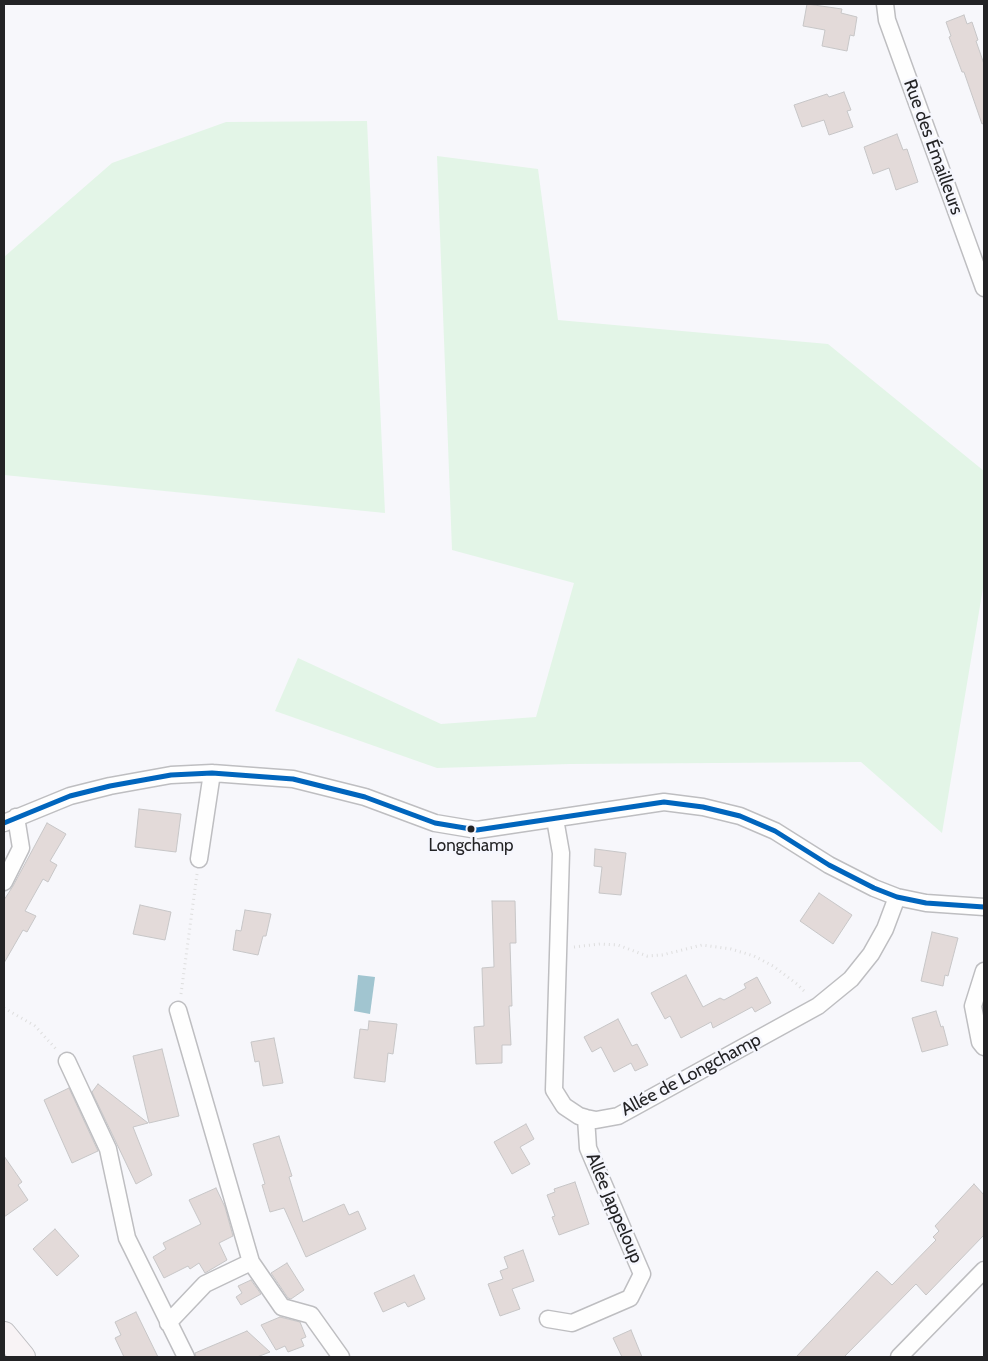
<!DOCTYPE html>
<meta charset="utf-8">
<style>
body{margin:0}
#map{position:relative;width:988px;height:1361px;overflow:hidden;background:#f7f7fb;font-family:Cabin,sans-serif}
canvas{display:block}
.frame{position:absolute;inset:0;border:5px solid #232325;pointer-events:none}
</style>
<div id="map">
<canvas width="988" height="1361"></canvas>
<div class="frame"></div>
</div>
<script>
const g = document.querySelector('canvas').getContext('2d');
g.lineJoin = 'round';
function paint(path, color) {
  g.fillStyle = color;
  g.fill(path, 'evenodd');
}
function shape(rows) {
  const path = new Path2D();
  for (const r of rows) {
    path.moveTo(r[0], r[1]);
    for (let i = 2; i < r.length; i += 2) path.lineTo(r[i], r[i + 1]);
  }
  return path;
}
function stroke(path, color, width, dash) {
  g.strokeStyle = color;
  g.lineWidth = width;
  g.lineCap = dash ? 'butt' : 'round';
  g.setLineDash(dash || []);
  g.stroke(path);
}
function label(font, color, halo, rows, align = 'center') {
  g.font = font + ' Cabin,sans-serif';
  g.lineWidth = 5;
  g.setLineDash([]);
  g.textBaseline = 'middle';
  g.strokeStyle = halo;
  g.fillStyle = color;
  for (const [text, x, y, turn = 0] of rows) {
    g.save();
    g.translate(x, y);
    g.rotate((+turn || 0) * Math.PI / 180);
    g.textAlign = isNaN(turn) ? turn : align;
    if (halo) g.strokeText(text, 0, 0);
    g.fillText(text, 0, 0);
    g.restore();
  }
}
paint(shape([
 [367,121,385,513,4,475,4,257,112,163,226,122],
 [437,156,538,169,558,320,828,344,984,471,984,582,942,833,861,762,570,764,437,768,275,711,298,658,441,724,536,717,574,583,452,550]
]), '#e3f5e7');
paint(shape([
 [358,975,375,977,370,1014,354,1011]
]), '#a1c5d0');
const building = shape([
 [807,4,842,9,841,13,857,17,854,36,850,35,847,51,822,46,825,30,803,26,807,4],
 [964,15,967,24,972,22,978,40,976,41,984,64,984,123,982,124,964,72,962,72,949,37,951,36,946,22,964,15],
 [844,92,851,110,847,111,853,127,829,135,824,120,802,127,794,105,827,94,829,97,844,92],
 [897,134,903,150,907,149,918,182,896,190,889,168,873,174,864,147,897,134],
 [139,809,181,814,176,852,135,847,139,809],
 [47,823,66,834,50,861,57,865,48,882,43,879,25,911,36,916,27,932,23,930,4,963,4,900,13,886,47,823],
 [595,849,626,853,621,895,599,893,602,867,594,866,595,849],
 [819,893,852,915,833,944,800,921,819,893],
 [492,901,515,901,516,943,510,943,512,1006,509,1006,511,1045,502,1045,502,1063,476,1064,474,1027,484,1026,482,968,494,967,492,901],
 [140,905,171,912,165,940,133,934,140,905],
 [245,910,271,914,266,936,263,936,258,955,233,950,236,930,241,931,245,910],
 [932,932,958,938,948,976,945,975,943,986,921,981,932,932],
 [686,975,703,1007,720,998,724,1000,746,988,744,984,757,977,771,1003,755,1012,752,1007,713,1028,711,1022,681,1038,670,1016,665,1019,651,993,686,975],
 [936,1011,941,1027,943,1026,948,1045,922,1052,912,1018,936,1011],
 [618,1019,632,1046,637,1044,648,1065,635,1071,631,1063,614,1072,601,1047,592,1052,584,1037,618,1019],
 [369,1021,397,1024,393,1054,388,1053,385,1082,354,1078,360,1029,368,1030,369,1021],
 [274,1038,283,1083,263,1086,259,1061,255,1062,251,1042,274,1038],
 [162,1049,179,1116,149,1123,133,1056,162,1049],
 [98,1084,148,1123,133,1127,152,1175,136,1184,92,1092,98,1084],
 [69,1088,98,1151,72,1163,44,1100,69,1088],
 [526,1124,534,1139,520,1147,530,1164,512,1174,494,1142,526,1124],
 [279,1136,292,1176,289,1177,303,1222,344,1204,349,1215,358,1211,366,1229,306,1257,284,1208,270,1212,262,1185,265,1184,253,1144,279,1136],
 [4,1156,22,1182,18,1185,28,1200,4,1217,4,1156],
 [575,1182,589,1224,559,1235,552,1217,555,1216,547,1195,555,1192,554,1189,575,1182],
 [974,1184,984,1195,984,1235,926,1295,916,1284,844,1357,796,1357,877,1271,892,1285,936,1240,933,1237,939,1231,935,1226,974,1184],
 [216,1188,225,1207,233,1236,219,1243,227,1260,205,1273,199,1263,190,1269,188,1266,164,1278,153,1257,166,1249,163,1243,201,1224,189,1200,216,1188],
 [55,1229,79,1256,57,1276,33,1249,55,1229],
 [523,1250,534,1281,512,1289,520,1309,500,1316,488,1284,503,1279,500,1271,508,1268,504,1257,523,1250],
 [287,1263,304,1290,291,1299,288,1298,271,1273,287,1263],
 [414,1275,425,1299,408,1307,405,1302,383,1312,374,1293,414,1275],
 [251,1280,261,1294,241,1305,236,1297,242,1293,238,1286,251,1280],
 [136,1312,158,1357,124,1357,115,1338,121,1335,115,1322,136,1312],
 [280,1317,300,1322,306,1337,301,1339,304,1346,288,1352,285,1346,276,1350,261,1325,280,1317],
 [631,1330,642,1357,622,1357,613,1338,631,1330],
 [247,1331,270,1352,257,1357,196,1357,195,1353,247,1331]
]);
paint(building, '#e3dad9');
stroke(building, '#c7c6c7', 1);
const street = shape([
 [885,4,887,20,984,288],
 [555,819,561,853,554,1090,564,1106,579,1116,586,1118,596,1120,618,1116,818,1006,851,979,871,954,885,929,897,897],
 [4,823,70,796,110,786,171,775,212,773,293,779,365,797,435,823,477,830,664,802,703,807,740,816,775,831,829,865,874,888,897,897,926,903,984,907],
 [199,859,212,773],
 [4,882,21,848,16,817],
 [984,971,973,1006,980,1042,984,1047],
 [178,1010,251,1262,282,1307,311,1315,341,1357],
 [67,1061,108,1149,127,1238,186,1357],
 [548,1319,572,1323,630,1298,642,1274,588,1148,586,1118],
 [168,1323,205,1284,251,1262],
 [899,1357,984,1270]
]);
const secondary = shape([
 [4,1334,23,1357]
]);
stroke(street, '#bebec1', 19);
stroke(secondary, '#bebec1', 26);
stroke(shape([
 [574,947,600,944,618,945,647,956,662,955,702,945,731,949,754,956,773,966,797,984,806,993],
 [181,994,197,874],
 [4,1008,35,1026,56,1049]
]), '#dedede', 3, [1, 4]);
stroke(street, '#fefefe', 16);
stroke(secondary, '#f8f3f5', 24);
stroke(shape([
 [4,823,70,796,110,786,171,775,212,773,293,779,365,797,435,823,477,830,664,802,703,807,740,816,775,831,829,865,874,888,897,897,926,903,984,907]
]), '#0065bd', 5);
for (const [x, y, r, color] of [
 [471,829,4.5,"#232325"]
]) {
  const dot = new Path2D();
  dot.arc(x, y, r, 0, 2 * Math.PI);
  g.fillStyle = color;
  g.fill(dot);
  stroke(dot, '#f5f6fd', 2);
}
label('17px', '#232325', '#f5f6fd', [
 ["Longchamp",471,846]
]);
label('18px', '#232325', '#f5f6fd', [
 ["Rue des Émailleurs",933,147,70],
 ["Allée de Longchamp",691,1075,-28],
 ["Allée Jappeloup",614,1208,67]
]);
</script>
